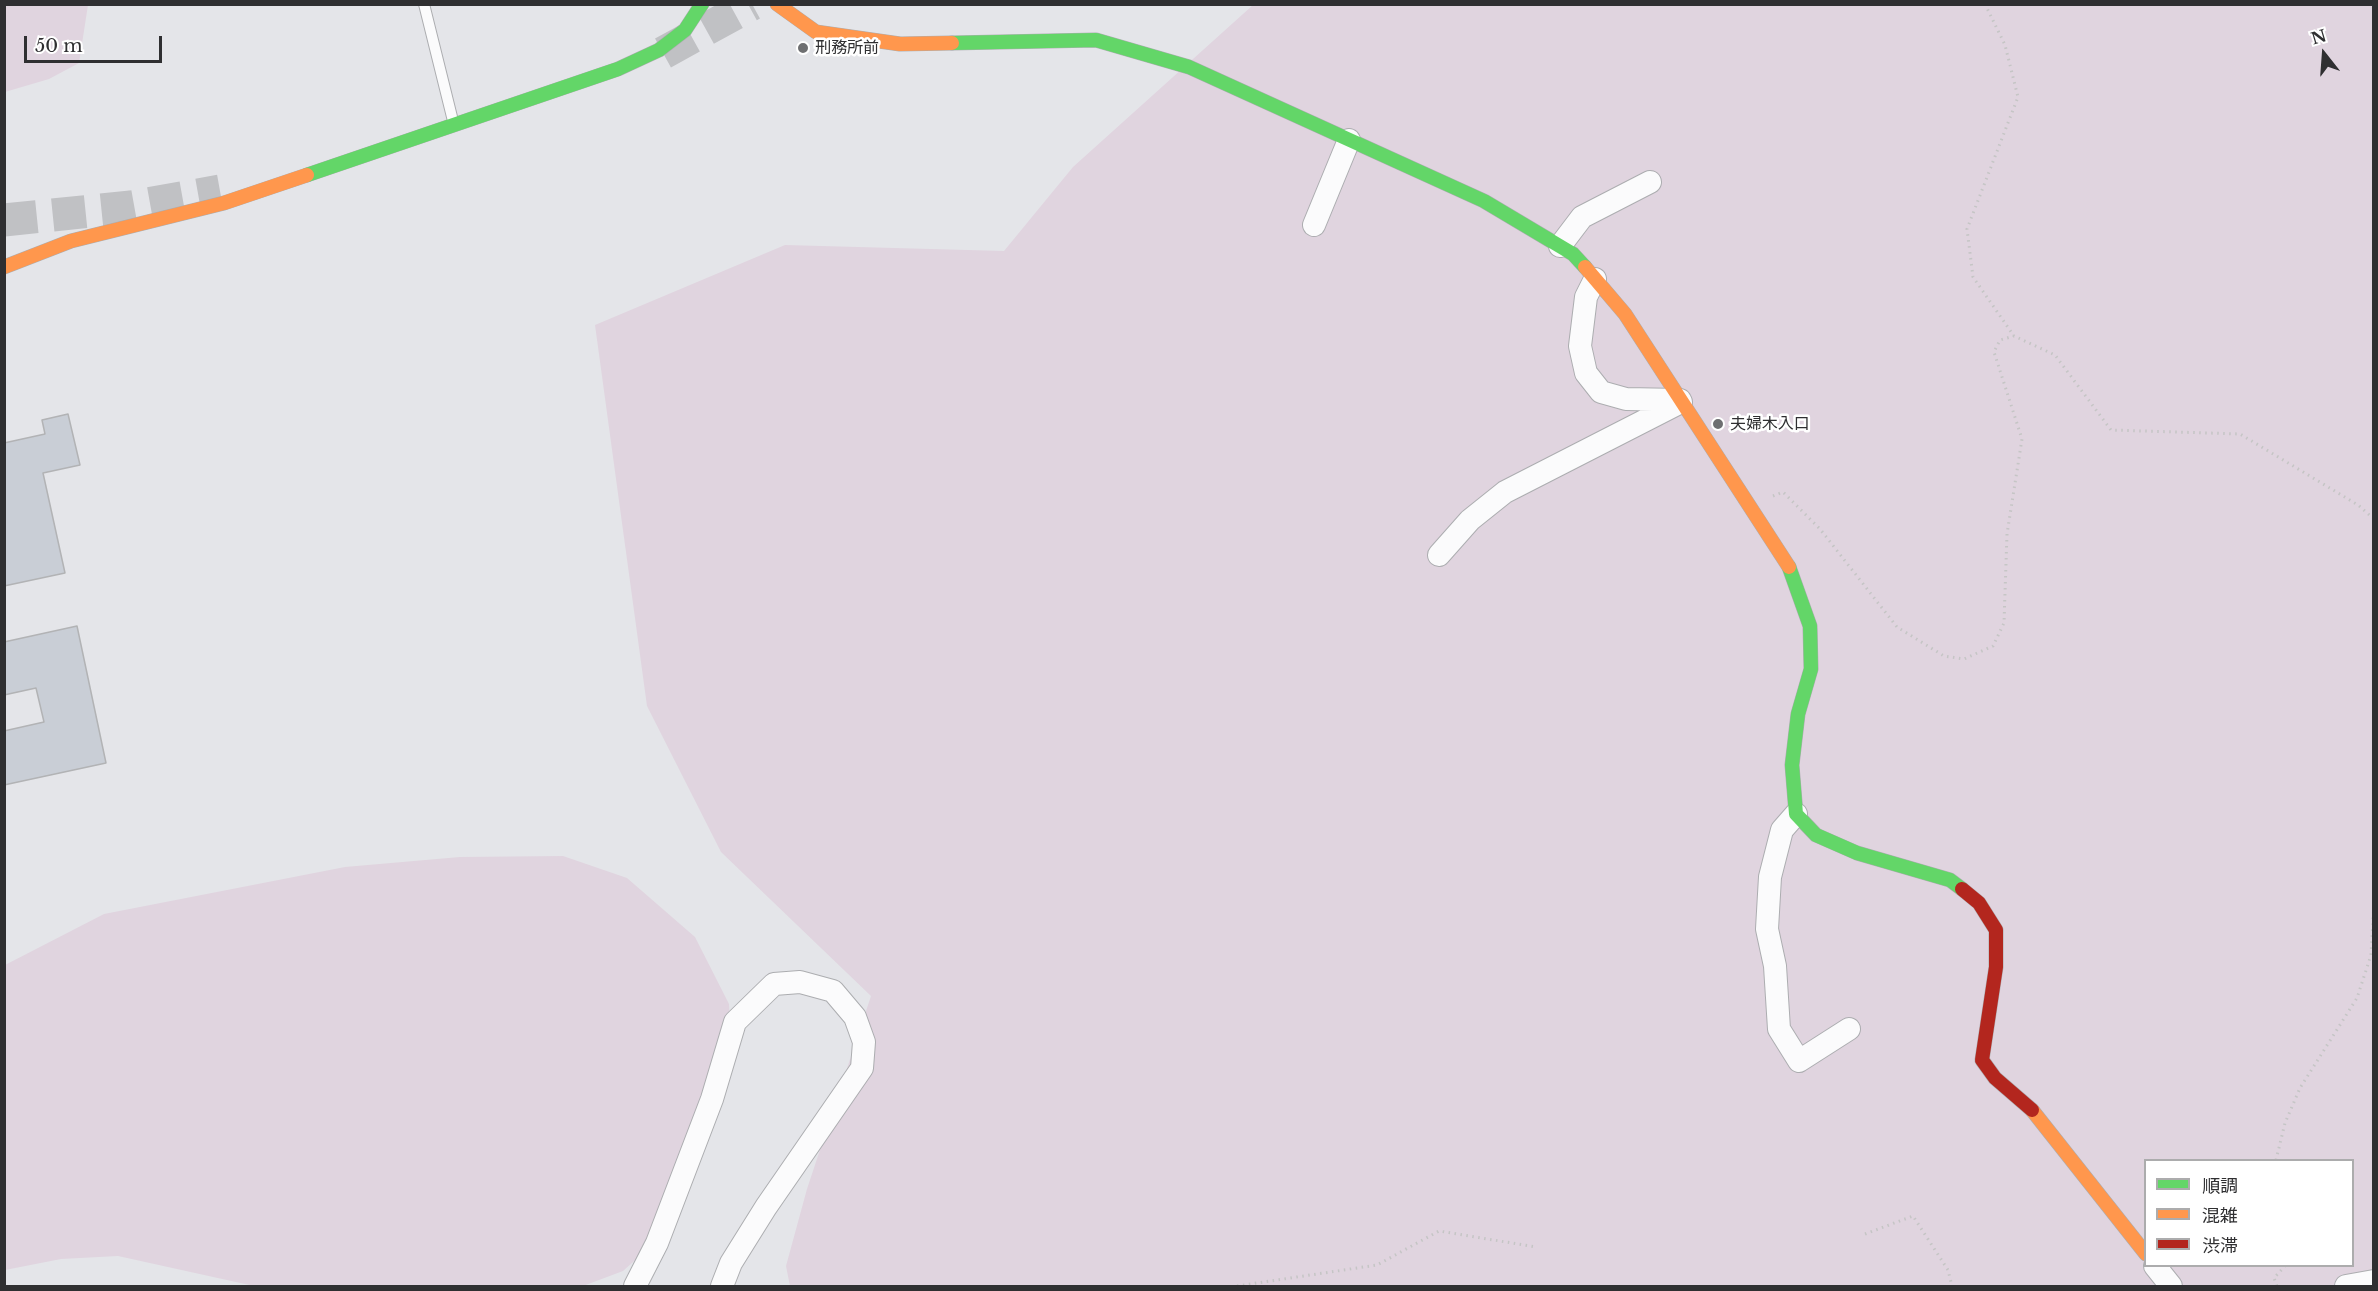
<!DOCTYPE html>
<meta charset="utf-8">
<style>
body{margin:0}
#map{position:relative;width:2378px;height:1291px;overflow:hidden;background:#e4e5e9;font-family:"Libre Baskerville","Noto Sans JP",serif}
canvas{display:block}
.frame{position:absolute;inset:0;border:6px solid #2f2f31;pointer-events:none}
.legend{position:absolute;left:2144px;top:1159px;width:210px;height:108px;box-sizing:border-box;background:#fff;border:2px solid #acacad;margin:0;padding:8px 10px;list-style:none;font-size:18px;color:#2f2f31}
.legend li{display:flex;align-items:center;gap:12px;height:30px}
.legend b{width:30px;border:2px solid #acacad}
.north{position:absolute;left:2294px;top:24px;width:60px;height:60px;-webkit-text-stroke:4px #fff;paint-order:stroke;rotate:343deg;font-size:16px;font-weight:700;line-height:24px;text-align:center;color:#2f2f31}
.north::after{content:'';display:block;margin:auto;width:21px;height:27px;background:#2f2f31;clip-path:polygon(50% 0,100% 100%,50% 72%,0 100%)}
.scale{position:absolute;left:24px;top:36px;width:138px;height:27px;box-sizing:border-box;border:3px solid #2f2f31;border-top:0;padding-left:8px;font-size:18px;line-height:21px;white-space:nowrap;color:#2f2f31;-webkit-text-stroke:4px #fff;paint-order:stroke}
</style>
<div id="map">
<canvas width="2378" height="1291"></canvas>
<div class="frame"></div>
<ul class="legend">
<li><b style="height:8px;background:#63d668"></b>順調</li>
<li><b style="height:8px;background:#ff974d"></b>混雑</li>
<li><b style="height:8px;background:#b3261e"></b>渋滞</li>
</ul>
<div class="north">N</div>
<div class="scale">50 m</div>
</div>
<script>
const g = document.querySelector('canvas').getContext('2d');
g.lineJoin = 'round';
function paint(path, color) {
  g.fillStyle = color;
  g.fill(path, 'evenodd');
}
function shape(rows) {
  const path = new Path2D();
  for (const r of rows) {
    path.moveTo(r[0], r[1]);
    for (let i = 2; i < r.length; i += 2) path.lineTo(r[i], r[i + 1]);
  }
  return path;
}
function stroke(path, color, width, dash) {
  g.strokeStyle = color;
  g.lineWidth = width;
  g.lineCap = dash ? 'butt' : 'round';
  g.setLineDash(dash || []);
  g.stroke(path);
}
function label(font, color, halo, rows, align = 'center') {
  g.font = font + ' "Libre Baskerville","Noto Sans JP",serif';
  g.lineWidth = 5;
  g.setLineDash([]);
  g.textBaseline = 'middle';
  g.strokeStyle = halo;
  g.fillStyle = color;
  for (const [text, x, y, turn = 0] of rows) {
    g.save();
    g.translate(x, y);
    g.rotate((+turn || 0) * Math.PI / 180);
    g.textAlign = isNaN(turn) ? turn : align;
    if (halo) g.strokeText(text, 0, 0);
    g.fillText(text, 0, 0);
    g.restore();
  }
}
paint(shape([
 [5,4,88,5,79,63,49,79,5,92],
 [1253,5,2373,5,2373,1286,790,1286,786,1266,807,1189,871,996,721,852,647,706,595,325,785,245,1004,251,1073,167],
 [2146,1160,2352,1160,2352,1266,2146,1266],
 [563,856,627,878,695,937,729,1004,732,1061,651,1246,623,1271,583,1286,254,1286,118,1256,61,1259,5,1270,5,965,104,914,345,867,460,857]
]), '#e0d4df');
const building = shape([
 [68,414,80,465,43,473,65,573,4,586,4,443,45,434,42,420,68,414],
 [77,626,106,763,4,785,4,731,44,722,36,688,4,695,4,642,77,626]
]);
paint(building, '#c9ced6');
stroke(building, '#b2b3b5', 1.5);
stroke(shape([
 [663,53,752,4],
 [4,220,131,207,220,191]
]), '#c0c1c4', 33, [33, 16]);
const lane = shape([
 [424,4,453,121]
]);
const street = shape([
 [1314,225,1349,140],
 [1560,246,1582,217,1650,182],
 [1595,279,1586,297,1580,346,1586,373,1601,392,1626,399,1680,400],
 [1439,555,1470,520,1505,492,1681,402],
 [1796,814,1782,830,1770,877,1767,929,1775,966,1779,1029,1799,1061,1849,1029],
 [2155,1266,2171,1286],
 [635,1286,657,1243,712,1099,735,1022,774,984,800,982,833,991,855,1017,864,1042,862,1068,766,1207,731,1263,722,1286],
 [2346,1286,2374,1281]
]);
const fast = shape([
 [952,43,1096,40,1189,67,1484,201,1573,254,1585,267],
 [307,175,618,69,659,50,685,30,702,4],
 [1789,567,1810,626,1811,669,1798,714,1792,765,1796,814,1816,835,1857,853,1950,880,1962,889]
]);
const slow = shape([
 [777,4,816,32,900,44,952,43],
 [4,267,71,241,224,203,307,175],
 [1585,267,1625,314,1789,567],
 [2032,1110,2146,1254]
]);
const jam = shape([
 [1962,889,1979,903,1996,930,1996,967,1982,1060,1995,1078,2032,1110]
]);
stroke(lane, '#acadb0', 12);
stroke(street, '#acadb0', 24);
stroke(fast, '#acadb0', 15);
stroke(slow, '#acadb0', 15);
stroke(jam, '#acadb0', 15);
stroke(shape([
 [1985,4,2005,45,2018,97,1967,229,1973,277,2014,336,2055,355,2111,430,2240,434,2358,505,2374,519],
 [1773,496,1783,492,1820,529,1897,627,1944,656,1964,659,1993,646,2004,623,2007,534,2022,439,1994,352,2000,340,2014,336],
 [2276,1160,2285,1123,2300,1088,2357,998,2371,955,2374,902],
 [1865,1234,1913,1216,1948,1270,1952,1286],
 [1237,1286,1377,1265,1439,1231,1536,1247],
 [2277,1286,2274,1278,2285,1266]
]), '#c5c5c5', 3, [1.5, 4.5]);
stroke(lane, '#fbfbfc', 10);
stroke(street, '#fbfbfc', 22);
stroke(fast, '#63d668', 14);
stroke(slow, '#ff974d', 14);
stroke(jam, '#b3261e', 14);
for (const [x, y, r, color] of [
 [803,48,6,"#6e6f71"],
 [1718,424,6,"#6e6f71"]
]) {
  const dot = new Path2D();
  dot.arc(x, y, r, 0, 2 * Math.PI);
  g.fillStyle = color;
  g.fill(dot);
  stroke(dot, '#fff', 2);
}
label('16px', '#2f2f31', '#fff', [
 ["刑務所前",815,48],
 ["夫婦木入口",1730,424]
], 'left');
</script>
